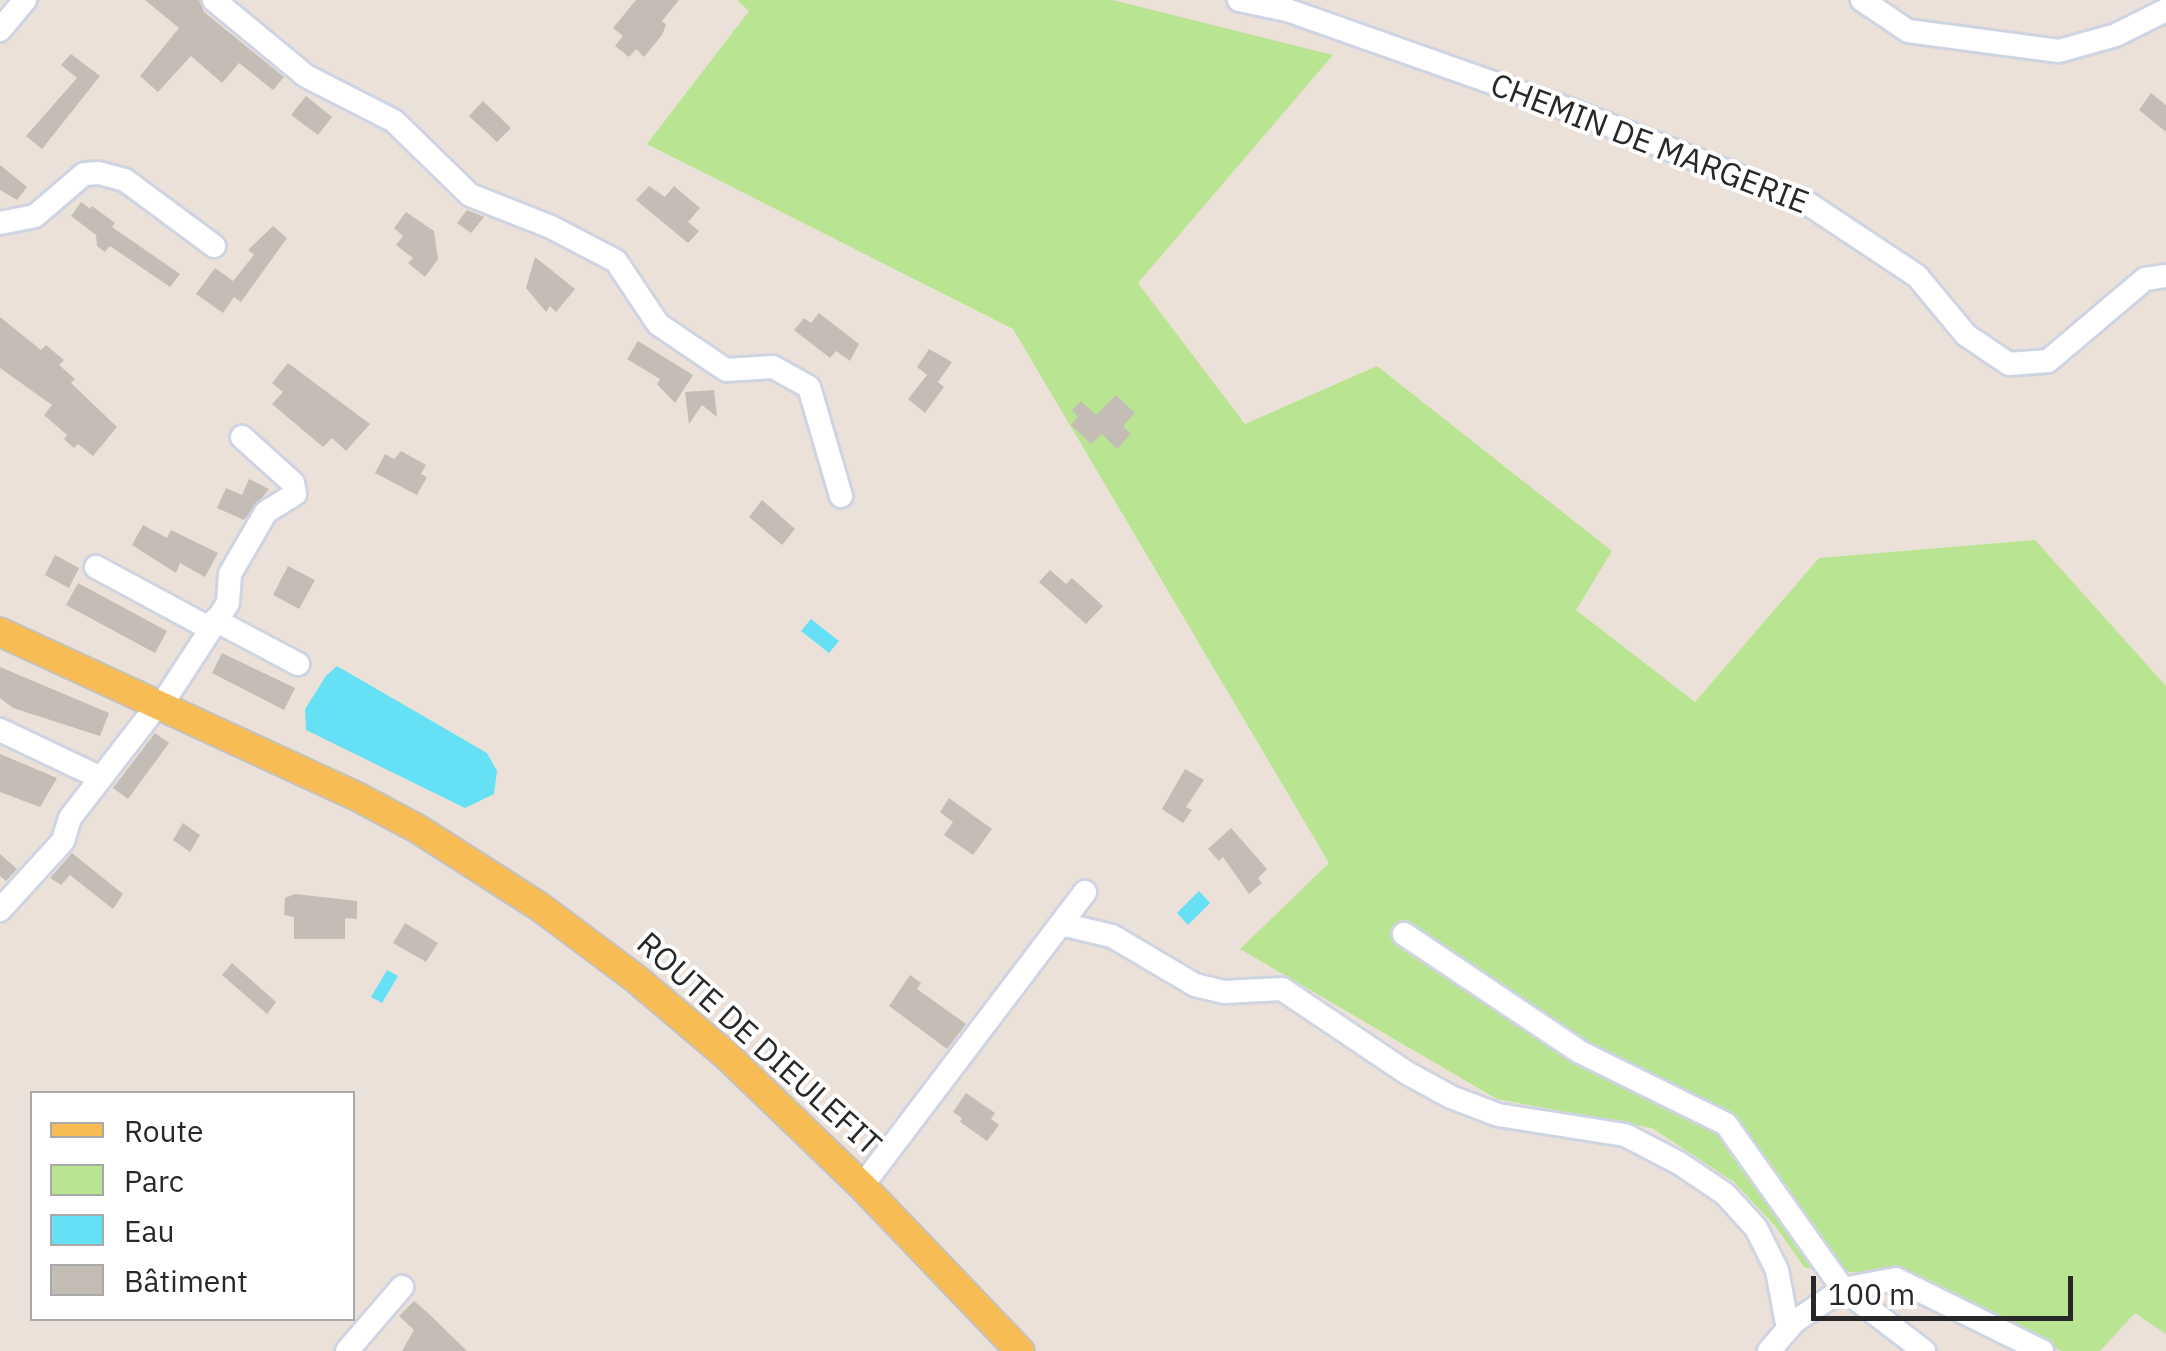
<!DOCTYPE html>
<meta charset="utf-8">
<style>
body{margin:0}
#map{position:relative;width:2166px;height:1351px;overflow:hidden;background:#ece1d9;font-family:"IBM Plex Sans",sans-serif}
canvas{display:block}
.legend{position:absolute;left:30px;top:1091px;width:325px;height:230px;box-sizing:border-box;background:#fff;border:2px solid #a9a9a9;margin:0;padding:12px 18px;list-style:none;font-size:30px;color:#282828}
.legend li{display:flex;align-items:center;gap:20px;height:50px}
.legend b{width:50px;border:2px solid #a9a9a9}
.scale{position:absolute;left:1811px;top:1276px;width:262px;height:45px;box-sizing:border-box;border:5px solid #282828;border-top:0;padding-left:12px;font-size:30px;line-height:35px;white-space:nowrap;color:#282828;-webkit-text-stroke:8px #fff;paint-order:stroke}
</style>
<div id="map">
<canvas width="2166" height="1351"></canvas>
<ul class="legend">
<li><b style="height:12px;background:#f7bc53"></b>Route</li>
<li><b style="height:28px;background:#b9e592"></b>Parc</li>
<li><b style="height:28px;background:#66e0f4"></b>Eau</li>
<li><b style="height:28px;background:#c3bdb5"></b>Bâtiment</li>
</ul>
<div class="scale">100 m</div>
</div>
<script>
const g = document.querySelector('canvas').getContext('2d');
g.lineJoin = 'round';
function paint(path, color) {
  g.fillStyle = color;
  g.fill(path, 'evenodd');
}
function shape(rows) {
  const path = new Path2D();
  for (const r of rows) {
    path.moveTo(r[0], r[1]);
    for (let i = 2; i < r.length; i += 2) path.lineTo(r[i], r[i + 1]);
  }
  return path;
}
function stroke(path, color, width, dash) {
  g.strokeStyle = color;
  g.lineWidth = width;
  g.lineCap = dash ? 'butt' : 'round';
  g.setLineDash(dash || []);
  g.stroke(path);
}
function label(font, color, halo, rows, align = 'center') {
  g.font = font + ' "IBM Plex Sans",sans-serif';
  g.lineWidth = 8;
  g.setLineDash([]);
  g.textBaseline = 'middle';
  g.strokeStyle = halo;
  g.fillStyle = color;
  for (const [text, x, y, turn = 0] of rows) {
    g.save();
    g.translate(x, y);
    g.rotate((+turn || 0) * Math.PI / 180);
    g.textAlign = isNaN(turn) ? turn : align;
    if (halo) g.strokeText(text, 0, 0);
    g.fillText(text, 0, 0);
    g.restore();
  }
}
paint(shape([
 [737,0,1113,0,1333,55,1138,283,1245,424,1377,366,1612,551,1576,610,1695,702,1819,558,2035,540,2166,686,2166,1334,2135,1313,2100,1351,2062,1351,1896,1276,1805,1268,1776,1227,1734,1182,1652,1128,1497,1099,1240,949,1329,863,1013,329,647,144,749,11]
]), '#b9e592');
paint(shape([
 [811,619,839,641,829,653,801,631],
 [337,666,487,753,497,771,494,794,465,808,306,730,305,709,326,676],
 [1199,891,1210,903,1188,925,1177,913],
 [387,970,398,976,382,1003,371,997]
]), '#66e0f4');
paint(shape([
 [145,0,199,0,204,12,284,77,273,90,239,63,222,83,191,56,158,92,140,76,179,28],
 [636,0,679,0,662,21,666,25,662,35,644,57,636,49,629,57,615,46,623,36,613,28],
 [71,54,100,76,42,149,26,136,77,78,61,65],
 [2151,93,2166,105,2166,132,2139,110],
 [306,96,332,117,318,135,291,115],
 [483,101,511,128,497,142,469,116],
 [0,165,27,187,17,200,0,190],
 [649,186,665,197,674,186,700,208,688,222,699,231,688,243,636,200],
 [81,202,90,209,92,206,115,223,112,227,180,274,170,287,110,246,105,252,97,246,96,235,71,216],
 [467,210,484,217,471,233,457,223],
 [406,212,434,231,438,259,425,277,408,263,413,258,396,245,403,236,394,228],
 [273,226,287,238,241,302,234,297,223,313,196,294,215,268,233,281,254,255,248,250],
 [535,257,575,289,556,312,550,306,546,312,526,288],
 [819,313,859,344,850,361,836,351,830,358,794,330,804,318,811,323],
 [0,317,41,350,46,345,64,360,59,365,75,379,71,383,117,427,93,456,78,444,74,448,64,439,67,435,44,415,52,405,0,368],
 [638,341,693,375,675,403,657,384,660,379,627,359],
 [929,349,952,362,938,382,944,387,925,413,908,399,927,375,917,367],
 [288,363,370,424,346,451,332,438,323,447,272,404,283,392,272,383],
 [714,390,717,417,702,405,689,424,685,392],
 [1116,395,1135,413,1123,426,1131,434,1117,449,1102,434,1091,444,1071,425,1078,417,1072,410,1081,401,1096,415],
 [401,451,426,465,421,474,427,477,417,495,375,473,385,454,394,459],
 [249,479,269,489,244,520,217,508,226,488,242,495],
 [762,500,795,529,782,545,749,517],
 [143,525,167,538,171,530,218,553,205,577,180,563,176,573,132,545],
 [55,555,79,568,69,588,45,575],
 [288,566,315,580,299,609,273,595],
 [1050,570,1066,584,1072,578,1103,606,1086,624,1039,582],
 [78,583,167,631,155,653,66,605],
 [222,653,295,688,284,710,212,673],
 [0,667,109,713,100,736,13,708,0,698],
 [155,733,169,743,128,799,113,788],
 [0,754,57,778,40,807,0,792],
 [1185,769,1204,780,1186,807,1192,810,1183,823,1162,809],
 [949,798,992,829,973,855,944,835,953,822,940,812],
 [183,823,200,835,190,852,173,840],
 [1231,828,1267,869,1258,878,1262,883,1249,894,1223,857,1219,861,1208,849],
 [72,853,123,894,113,909,70,875,61,885,50,878],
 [0,854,17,869,6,881,0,876],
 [295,894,357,901,357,919,345,918,345,939,294,939,294,917,284,915,285,898],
 [405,923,438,943,426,962,393,943],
 [232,963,276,1002,267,1014,222,975],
 [910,975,921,983,917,989,966,1024,947,1049,889,1006],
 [966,1093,995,1113,991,1119,999,1125,987,1141,960,1122,962,1118,953,1112],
 [414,1301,428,1313,467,1351,402,1351,414,1330,399,1316]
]), '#c3bdb5');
const minor = shape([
 [214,0,306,76,394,121,470,195,551,227,616,261,658,324,726,370,773,367,809,387,841,496],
 [1239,0,1287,10,1573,111,1807,203,1917,276,1966,335,2009,364,2048,361,2145,279,2166,276],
 [1862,0,1908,31,2059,51,2116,35,2166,10],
 [0,30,25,0],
 [0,223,35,216,84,174,99,173,125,180,214,246],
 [96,567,209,628],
 [215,620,298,664],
 [162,704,228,603,230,574,266,512,295,494,293,483,242,437],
 [0,730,101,778],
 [0,910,63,841,70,818,159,703],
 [1061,924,1112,936,1195,985,1224,992,1282,989,1407,1073,1451,1097,1498,1115,1625,1135,1679,1163,1725,1194,1756,1228,1777,1270,1788,1329],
 [1404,934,1580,1052,1726,1124,1843,1289,1924,1351],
 [862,1186,1085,892],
 [347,1351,402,1287],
 [1769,1351,1794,1322,1843,1289,1896,1279,2042,1351]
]);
const major = shape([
 [0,632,358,797,418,829,540,907,635,978,726,1055,862,1186,1020,1351]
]);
stroke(minor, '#ced4e2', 28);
stroke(major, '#c3c3c3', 32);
stroke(minor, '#fff', 22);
stroke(major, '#f7bc53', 28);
label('32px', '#282828', '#fff', [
 ["CHEMIN DE MARGERIE",1649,145,21],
 ["ROUTE DE DIEULEFIT",758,1045,42]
]);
</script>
